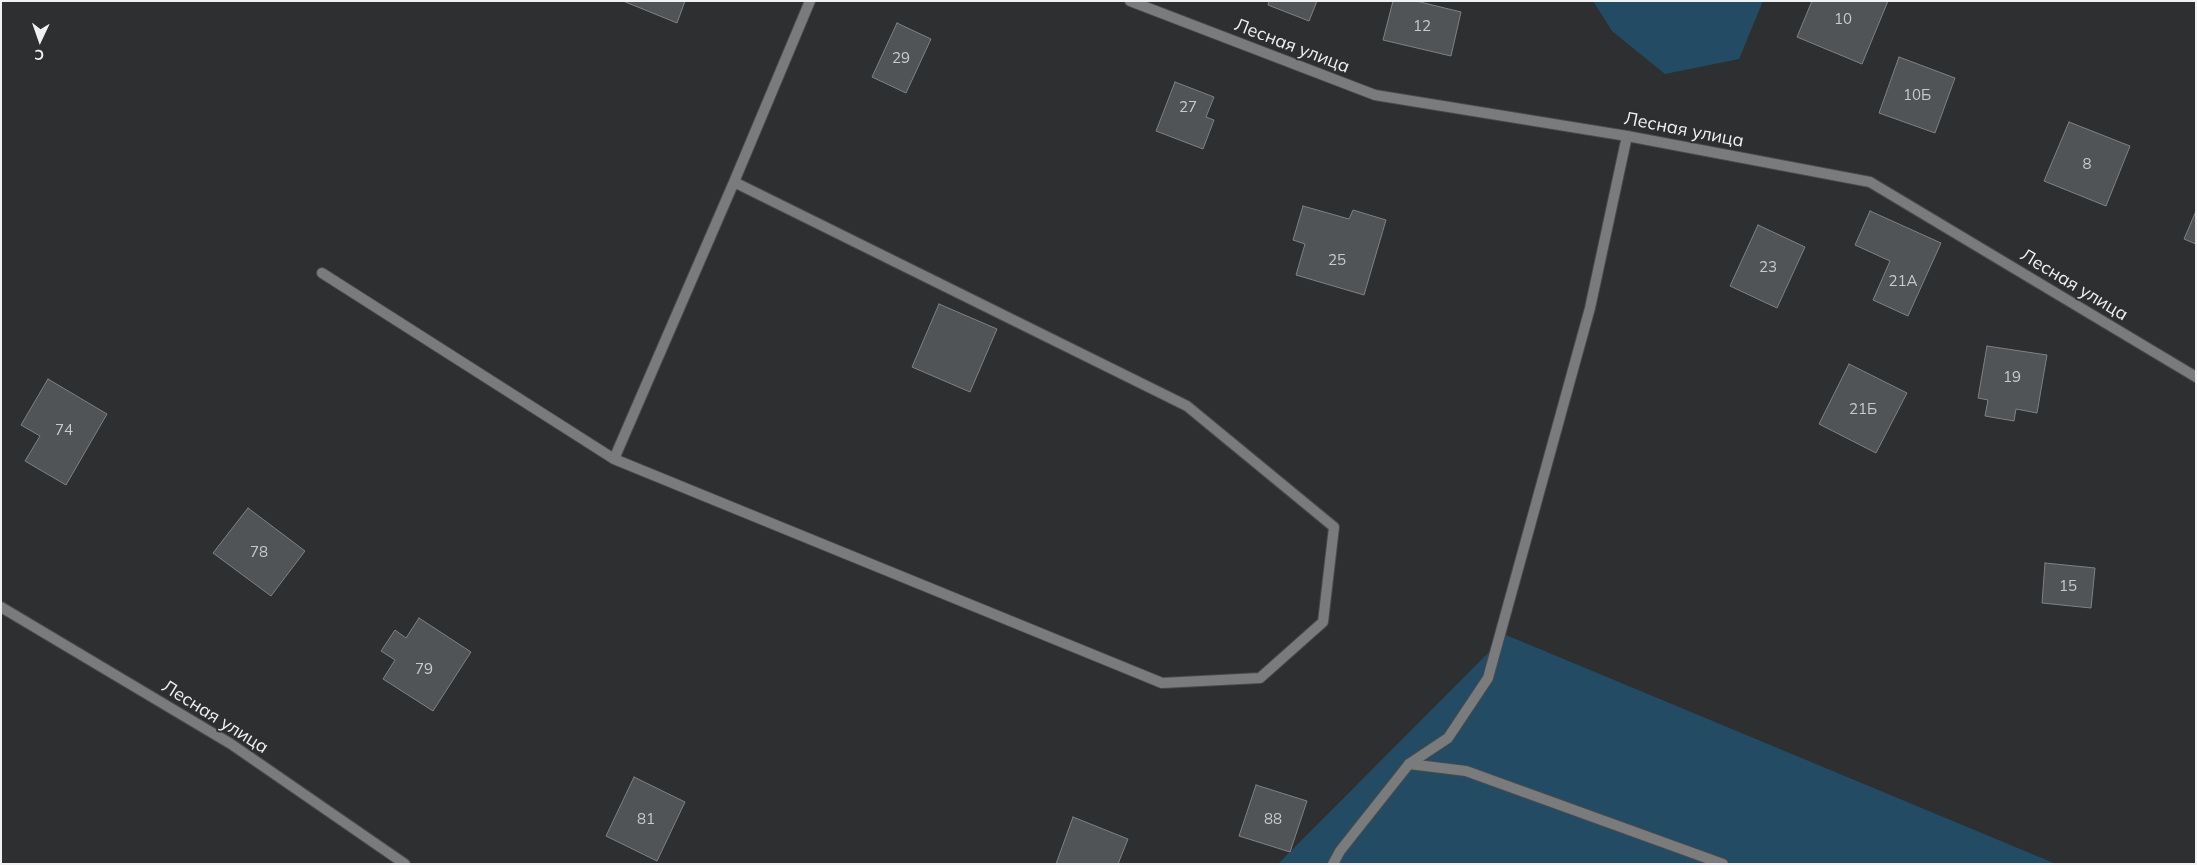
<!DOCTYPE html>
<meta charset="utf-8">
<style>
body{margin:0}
#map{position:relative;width:2197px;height:865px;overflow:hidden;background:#2d2f31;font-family:Mulish,sans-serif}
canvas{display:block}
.frame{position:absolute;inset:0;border:2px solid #eff1f2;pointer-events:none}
.north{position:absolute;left:15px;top:15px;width:50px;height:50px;-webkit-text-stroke:4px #2d2f31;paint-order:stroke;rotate:183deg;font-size:14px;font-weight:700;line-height:20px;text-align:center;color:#eff1f2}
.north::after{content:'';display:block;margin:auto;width:18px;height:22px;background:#eff1f2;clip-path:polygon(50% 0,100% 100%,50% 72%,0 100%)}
</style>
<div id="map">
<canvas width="2197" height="865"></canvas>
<div class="frame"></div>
<div class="north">С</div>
</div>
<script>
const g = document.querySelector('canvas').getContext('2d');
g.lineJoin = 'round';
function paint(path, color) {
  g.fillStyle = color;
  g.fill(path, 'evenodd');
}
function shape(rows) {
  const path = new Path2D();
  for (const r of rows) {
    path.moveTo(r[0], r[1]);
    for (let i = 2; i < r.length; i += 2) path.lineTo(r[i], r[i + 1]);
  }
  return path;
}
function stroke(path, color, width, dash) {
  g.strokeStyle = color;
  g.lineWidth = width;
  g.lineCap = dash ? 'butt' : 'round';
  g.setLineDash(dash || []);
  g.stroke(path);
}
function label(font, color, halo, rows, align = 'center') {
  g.font = font + ' Mulish,sans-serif';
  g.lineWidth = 4;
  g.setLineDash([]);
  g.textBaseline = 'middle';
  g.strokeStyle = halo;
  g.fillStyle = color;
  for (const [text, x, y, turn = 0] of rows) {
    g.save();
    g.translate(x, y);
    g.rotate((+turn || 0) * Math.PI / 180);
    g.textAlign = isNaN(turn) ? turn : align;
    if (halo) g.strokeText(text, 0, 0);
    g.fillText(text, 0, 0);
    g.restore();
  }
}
paint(shape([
 [1593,1,1763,1,1739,59,1665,74,1612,31],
 [1506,635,2056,864,1278,864]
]), '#234c64');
const building = shape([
 [623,1,685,1,677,23,623,1],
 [1269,1,1317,1,1309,21,1268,5,1269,1],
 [1393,1,1416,1,1461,12,1451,56,1383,40,1393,1],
 [1812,1,1888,1,1862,64,1797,37,1812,1],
 [897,23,931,39,906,93,872,77,897,23],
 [1899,57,1955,78,1935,133,1879,113,1899,57],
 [1175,82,1214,97,1206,117,1214,120,1203,149,1156,131,1175,82],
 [2069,122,2130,146,2106,206,2044,181,2069,122],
 [1303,206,1349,219,1353,210,1386,220,1364,295,1296,275,1305,244,1293,240,1303,206],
 [1870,211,1941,243,1908,316,1873,300,1890,261,1855,245,1870,211],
 [2196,211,2196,244,2184,239,2196,211],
 [1758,225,1805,247,1777,308,1730,286,1758,225],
 [939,304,997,329,970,392,912,367,939,304],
 [1987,346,2047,355,2037,413,2016,409,2014,421,1985,416,1988,400,1978,398,1987,346],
 [1849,364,1907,393,1876,453,1819,424,1849,364],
 [48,379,107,414,66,485,25,461,40,436,21,425,48,379],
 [248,508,305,551,271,596,213,553,248,508],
 [2045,563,2095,568,2091,608,2042,603,2045,563],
 [419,618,471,652,433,711,383,679,395,660,381,651,395,630,406,638,419,618],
 [634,777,685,802,657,861,606,836,634,777],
 [1256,785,1307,801,1290,852,1239,836,1256,785],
 [1073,817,1128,839,1118,864,1056,864,1073,817]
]);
paint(building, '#515456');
stroke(building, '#7f8284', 1);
const service = shape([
 [322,273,614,459,1162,683,1260,678,1323,622,1334,527,1187,406,734,182,810,1],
 [614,459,734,182],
 [1409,764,1466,771,1723,864]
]);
const minor = shape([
 [1,607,231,744,405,864],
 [1333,864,1340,851,1409,764,1448,738,1488,678,1590,308,1627,136]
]);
const tertiary = shape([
 [1130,1,1375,95,1627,136,1870,182,2196,377]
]);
stroke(service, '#484a4c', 12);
stroke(minor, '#484a4c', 12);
stroke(tertiary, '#484a4c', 12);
stroke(service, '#797b7c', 10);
stroke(minor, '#797b7c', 10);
stroke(tertiary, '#797b7c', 10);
label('15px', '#c8cacb', null, [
 ["10",1843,19],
 ["12",1422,26],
 ["29",901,58],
 ["10Б",1917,95],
 ["27",1188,107],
 ["8",2087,164],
 ["25",1337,260],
 ["23",1768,267],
 ["21А",1903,281],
 ["19",2012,377],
 ["21Б",1863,409],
 ["74",64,430],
 ["78",259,552],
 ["15",2068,586],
 ["79",424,669],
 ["81",646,819],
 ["88",1273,819]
]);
label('18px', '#eff1f2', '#2d2f31', [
 ["Лесная улица",1292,46,21],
 ["Лесная улица",1684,130,11],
 ["Лесная улица",2074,285,31],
 ["Лесная улица",215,717,32]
]);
</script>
